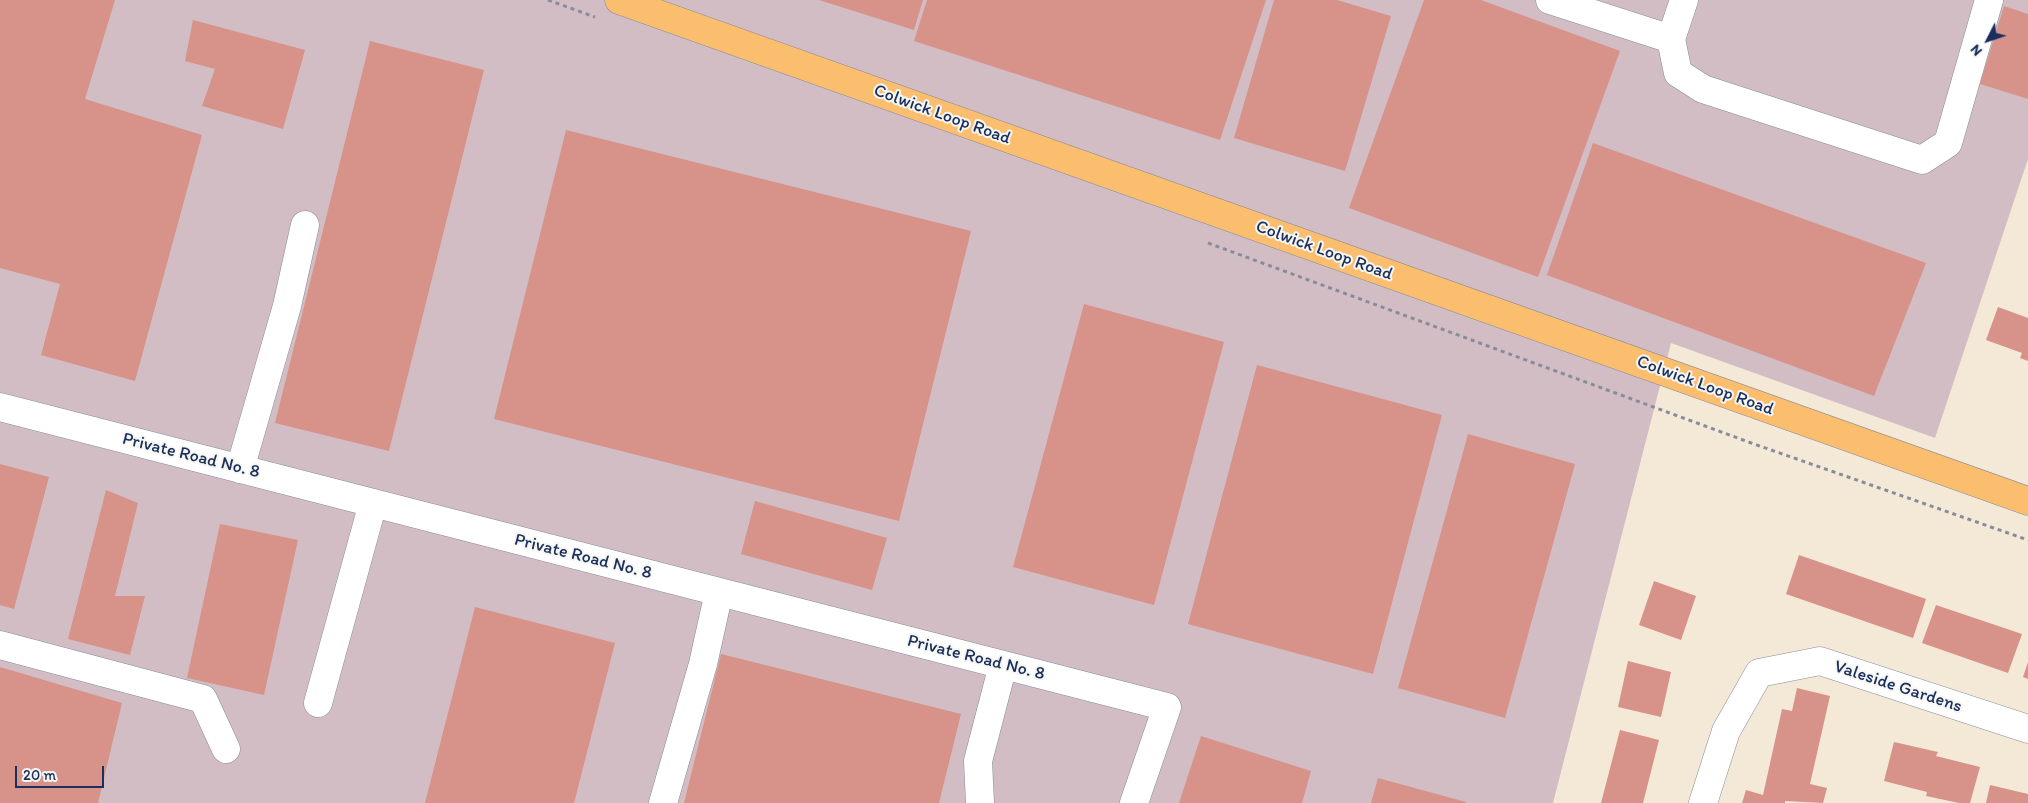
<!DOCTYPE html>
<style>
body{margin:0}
#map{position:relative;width:2028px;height:803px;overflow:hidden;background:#f4e9d7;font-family:Itim,sans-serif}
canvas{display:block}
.north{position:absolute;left:1963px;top:15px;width:50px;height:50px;-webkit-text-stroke:4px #f6f6f2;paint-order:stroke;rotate:229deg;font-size:14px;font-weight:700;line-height:20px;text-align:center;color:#1b2f5e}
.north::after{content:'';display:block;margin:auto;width:18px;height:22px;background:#1b2f5e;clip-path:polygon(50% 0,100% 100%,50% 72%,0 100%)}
.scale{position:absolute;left:15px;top:766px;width:89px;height:22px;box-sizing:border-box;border:2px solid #1b2f5e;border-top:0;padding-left:6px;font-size:15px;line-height:18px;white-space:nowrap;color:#1b2f5e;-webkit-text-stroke:4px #f6f6f2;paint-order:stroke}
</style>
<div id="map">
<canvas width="2028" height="803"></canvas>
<div class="north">N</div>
<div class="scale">20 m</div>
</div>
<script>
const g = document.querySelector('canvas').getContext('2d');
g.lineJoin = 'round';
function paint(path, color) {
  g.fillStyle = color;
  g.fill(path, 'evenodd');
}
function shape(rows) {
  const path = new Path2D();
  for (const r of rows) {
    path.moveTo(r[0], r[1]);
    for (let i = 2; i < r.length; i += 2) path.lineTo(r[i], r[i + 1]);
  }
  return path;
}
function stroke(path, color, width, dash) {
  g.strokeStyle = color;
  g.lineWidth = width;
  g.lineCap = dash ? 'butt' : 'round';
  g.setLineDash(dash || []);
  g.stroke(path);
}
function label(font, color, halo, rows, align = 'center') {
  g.font = font + ' Itim,sans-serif';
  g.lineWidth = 4;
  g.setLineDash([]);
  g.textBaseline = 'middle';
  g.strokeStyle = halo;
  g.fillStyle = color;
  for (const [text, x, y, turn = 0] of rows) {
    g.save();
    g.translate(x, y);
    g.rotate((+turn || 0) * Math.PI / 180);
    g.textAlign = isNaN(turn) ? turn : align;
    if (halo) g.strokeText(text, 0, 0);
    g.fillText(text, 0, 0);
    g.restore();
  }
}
paint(shape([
 [0,0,2028,0,2028,159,1935,438,1671,343,1553,803,0,803]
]), '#d2bdc5');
paint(shape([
 [0,0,115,0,85,99,202,135,135,381,41,355,60,284,0,268],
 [819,0,923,0,914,30],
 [927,0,1266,0,1220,140,914,41],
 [1274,0,1337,0,1391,16,1345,171,1234,138],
 [1424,0,1481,0,1620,51,1538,277,1349,208],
 [2004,6,2028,14,2028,99,1980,84],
 [193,20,305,50,283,129,202,106,215,69,185,61],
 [370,41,484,70,389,451,275,423],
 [566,130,971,231,899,521,494,419],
 [1593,143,1926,263,1874,396,1547,275],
 [1084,304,1224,342,1154,605,1013,567],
 [1998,307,2028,318,2028,361,2020,358,2022,353,1986,340],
 [1257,365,1442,415,1373,674,1188,624],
 [1468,434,1575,464,1505,718,1398,688],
 [0,464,49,477,14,609,0,605],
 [106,490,138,503,115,596,145,596,130,655,68,639],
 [755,501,887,538,872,590,741,554],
 [220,524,298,540,264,695,187,678],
 [1799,555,1926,599,1913,638,1786,594],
 [1654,581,1696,596,1681,640,1639,625],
 [1936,605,2022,634,2008,673,1922,643],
 [475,607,615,643,574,803,425,803],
 [721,654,961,714,939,803,684,803],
 [1628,661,1671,672,1661,717,1618,707],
 [2028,662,2028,679,2023,677],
 [0,667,122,703,98,803,0,803],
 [1797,688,1830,696,1810,784,1827,788,1823,803,1785,801,1785,803,1742,803,1746,790,1763,795,1782,709,1792,711],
 [1620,730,1659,740,1643,803,1601,803],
 [1201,736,1311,771,1302,803,1179,803],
 [1894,742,1938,752,1936,756,1980,767,1970,803,1959,803,1926,796,1927,792,1884,781],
 [1378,778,1466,802,1466,803,1371,803],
 [1990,785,2028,794,2028,803,1986,803]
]), '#d79289');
const minor = shape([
 [1550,0,1671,39],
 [1684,0,1671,39,1678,73,1703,89,1922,160,1948,143,1989,0],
 [0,407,1167,707,1134,803],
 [240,469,287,306,305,225],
 [0,645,203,699,226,749],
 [318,703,373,503],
 [663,803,703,664,719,592],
 [980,803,978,761,1003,665],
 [1703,803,1726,731,1759,673,1820,661,2028,729]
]);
const major = shape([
 [619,0,2028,501]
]);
stroke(minor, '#888c9a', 29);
stroke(major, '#888c9a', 29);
stroke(shape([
 [548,0,595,17],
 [1208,243,1754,444,2028,540]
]), '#888c9a', 3, [4, 4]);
stroke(minor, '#fff', 28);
stroke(major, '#fbbd6e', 28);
label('18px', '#1b2f5e', '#f6f6f2', [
 ["Colwick Loop Road",942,115,20],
 ["Colwick Loop Road",1324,251,20],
 ["Colwick Loop Road",1705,386,20],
 ["Private Road No. 8",191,456,14],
 ["Private Road No. 8",583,557,14],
 ["Private Road No. 8",976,658,14],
 ["Valeside Gardens",1898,687,18]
]);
</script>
